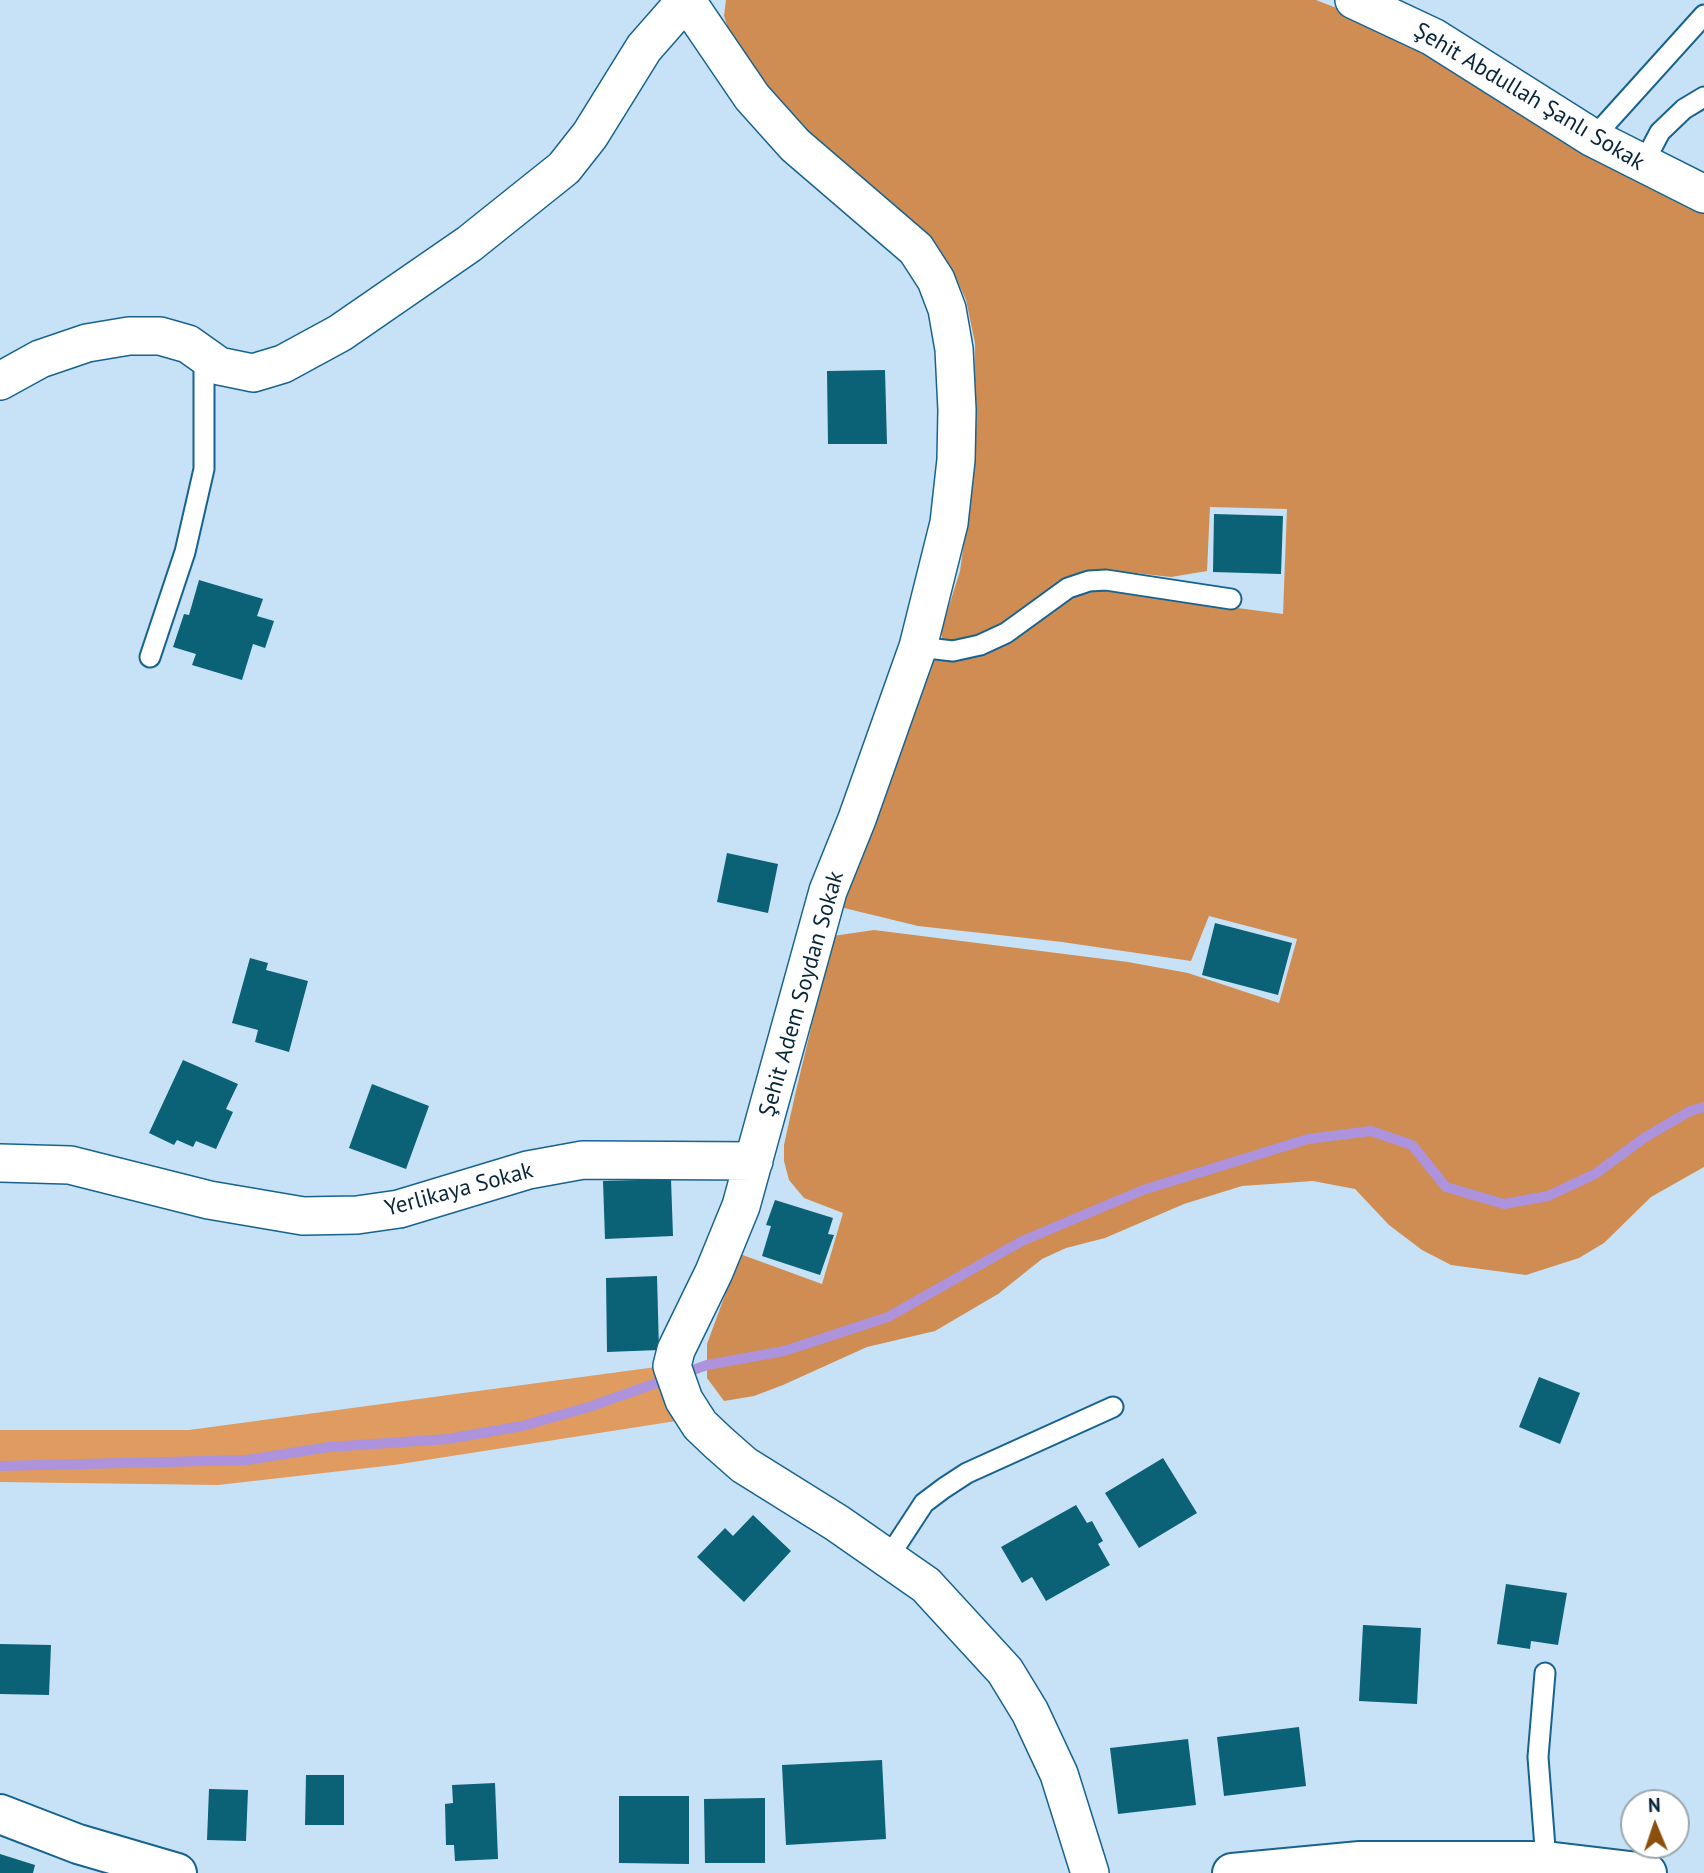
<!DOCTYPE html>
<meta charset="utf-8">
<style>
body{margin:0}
#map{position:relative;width:1704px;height:1873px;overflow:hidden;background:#c7e2f6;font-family:"PT Sans",sans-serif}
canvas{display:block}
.north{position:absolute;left:1620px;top:1789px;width:70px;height:70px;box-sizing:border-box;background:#fff;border:2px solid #9ca8b0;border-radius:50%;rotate:358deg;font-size:19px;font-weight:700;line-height:28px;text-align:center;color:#072639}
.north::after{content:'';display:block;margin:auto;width:24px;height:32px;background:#8b4f0e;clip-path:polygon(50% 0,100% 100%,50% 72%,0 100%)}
</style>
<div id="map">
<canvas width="1704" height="1873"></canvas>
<div class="north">N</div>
</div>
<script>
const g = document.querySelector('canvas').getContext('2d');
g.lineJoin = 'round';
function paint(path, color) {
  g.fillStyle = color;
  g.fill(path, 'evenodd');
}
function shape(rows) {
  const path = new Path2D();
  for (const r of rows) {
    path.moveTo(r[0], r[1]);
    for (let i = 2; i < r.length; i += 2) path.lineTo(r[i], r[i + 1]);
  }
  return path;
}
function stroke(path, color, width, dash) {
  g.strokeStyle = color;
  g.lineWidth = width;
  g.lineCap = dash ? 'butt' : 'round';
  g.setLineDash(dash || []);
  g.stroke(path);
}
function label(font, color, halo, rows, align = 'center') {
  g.font = font + ' "PT Sans",sans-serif';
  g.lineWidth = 7;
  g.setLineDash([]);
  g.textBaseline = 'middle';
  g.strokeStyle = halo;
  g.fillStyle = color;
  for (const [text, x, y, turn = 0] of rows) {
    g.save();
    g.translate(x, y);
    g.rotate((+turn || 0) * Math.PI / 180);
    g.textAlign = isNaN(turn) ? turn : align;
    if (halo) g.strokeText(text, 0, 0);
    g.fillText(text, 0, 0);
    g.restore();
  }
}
paint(shape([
 [656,1367,676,1421,394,1465,218,1485,0,1482,0,1430,189,1430]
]), '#df9b60');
paint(shape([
 [726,0,1316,0,1388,28,1656,190,1704,212,1704,1167,1651,1197,1604,1243,1579,1258,1526,1275,1451,1265,1422,1250,1389,1225,1355,1189,1313,1181,1242,1186,1184,1204,1105,1238,1066,1248,1042,1259,998,1294,935,1331,867,1347,783,1385,754,1396,724,1401,707,1378,707,1344,740,1254,822,1284,843,1213,804,1198,789,1180,784,1161,784,1145,795,1095,833,936,874,930,1128,962,1188,973,1279,1003,1297,939,1209,916,1191,961,1062,942,918,926,840,907,931,660,953,661,973,656,1069,598,1094,589,1283,614,1287,509,1210,507,1207,571,1171,577,1099,569,1082,571,995,631,949,643,942,638,942,628,960,571,972,485,975,343,966,300,952,269,933,243,784,114,733,43,724,16]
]), '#d08d53');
stroke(shape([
 [0,1466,247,1460,329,1447,448,1439,522,1426,589,1407,707,1365,784,1351,888,1317,1022,1241,1143,1190,1308,1139,1371,1131,1412,1145,1446,1187,1504,1204,1548,1196,1595,1174,1644,1138,1690,1111,1704,1107]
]), '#ad92dc', 10);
paint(shape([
 [885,370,887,444,828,444,827,371],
 [1214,514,1283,516,1281,574,1213,572],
 [199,580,263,599,257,616,274,621,265,648,253,644,242,680,192,665,196,654,173,647,184,614,189,615],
 [727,853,778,864,768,913,717,902],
 [1215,923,1292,943,1278,995,1202,975],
 [250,958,268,963,266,970,308,981,289,1052,255,1042,258,1030,232,1023],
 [183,1060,238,1084,226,1109,233,1112,216,1149,196,1141,193,1147,177,1140,174,1145,149,1133],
 [372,1084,429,1106,406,1169,349,1148],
 [671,1179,673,1236,605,1239,603,1181],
 [775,1200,833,1218,828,1234,834,1235,820,1275,762,1256,771,1226,766,1225],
 [657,1276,659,1350,607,1352,606,1278],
 [1539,1377,1580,1393,1560,1444,1519,1427],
 [1163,1458,1197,1513,1139,1548,1105,1493],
 [1076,1505,1087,1523,1092,1521,1103,1541,1098,1544,1110,1565,1046,1601,1032,1577,1022,1583,1001,1547],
 [753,1515,791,1551,744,1602,697,1557,725,1528,733,1536],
 [1506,1584,1567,1593,1558,1645,1531,1641,1530,1649,1497,1644],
 [1363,1625,1421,1628,1417,1704,1359,1701],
 [0,1644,51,1645,49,1695,0,1694],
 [1299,1727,1306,1786,1224,1796,1217,1737],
 [1188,1739,1196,1805,1118,1814,1110,1748],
 [882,1760,886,1839,786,1845,782,1765],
 [306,1775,344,1775,344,1825,305,1825],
 [495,1783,498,1859,455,1861,454,1845,446,1845,445,1804,453,1803,452,1785],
 [209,1789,248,1790,246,1841,207,1840],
 [619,1796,689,1796,689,1864,619,1863],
 [765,1798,765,1863,705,1863,704,1799],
 [0,1854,35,1865,33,1873,0,1873]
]), '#0b6176');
const service = shape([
 [1593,138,1704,15],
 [1642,166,1660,132,1684,109,1704,97],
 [918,647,953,651,980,645,1006,633,1068,588,1089,581,1106,580,1231,599],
 [150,657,185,552,204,469,204,356],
 [888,1558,924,1503,944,1488,967,1473,1113,1407],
 [1545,1673,1538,1757,1546,1861]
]);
const minor = shape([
 [686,0,752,97,795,145,916,249,936,280,947,309,954,349,957,410,956,460,949,523,918,647,857,819,828,891,741,1206,714,1272,676,1350,672,1366,684,1400,700,1425,719,1443,744,1465,837,1523,926,1585,1005,1671,1030,1712,1059,1774,1090,1873],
 [1354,0,1433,37,1593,138,1704,194],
 [0,381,40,359,87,343,129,336,160,336,188,344,219,366,253,373,283,364,340,333,469,244,564,168,590,135,644,48,686,0],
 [0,1163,70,1165,209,1200,303,1216,357,1215,399,1209,528,1170,583,1160,754,1161]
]);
const tertiary = shape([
 [0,1814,78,1844,177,1873],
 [1232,1873,1360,1861,1546,1861,1647,1873]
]);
stroke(service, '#176390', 23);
stroke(minor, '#176390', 40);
stroke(tertiary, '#176390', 42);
stroke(service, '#fff', 19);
stroke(minor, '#fff', 37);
stroke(tertiary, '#fff', 38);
label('23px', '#072639', '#fff', [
 ["Şehit Abdullah Şanlı Sokak",1529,97,31],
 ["Şehit Adem Soydan Sokak",802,994,-74],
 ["Yerlikaya Sokak",459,1190,-15]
]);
</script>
